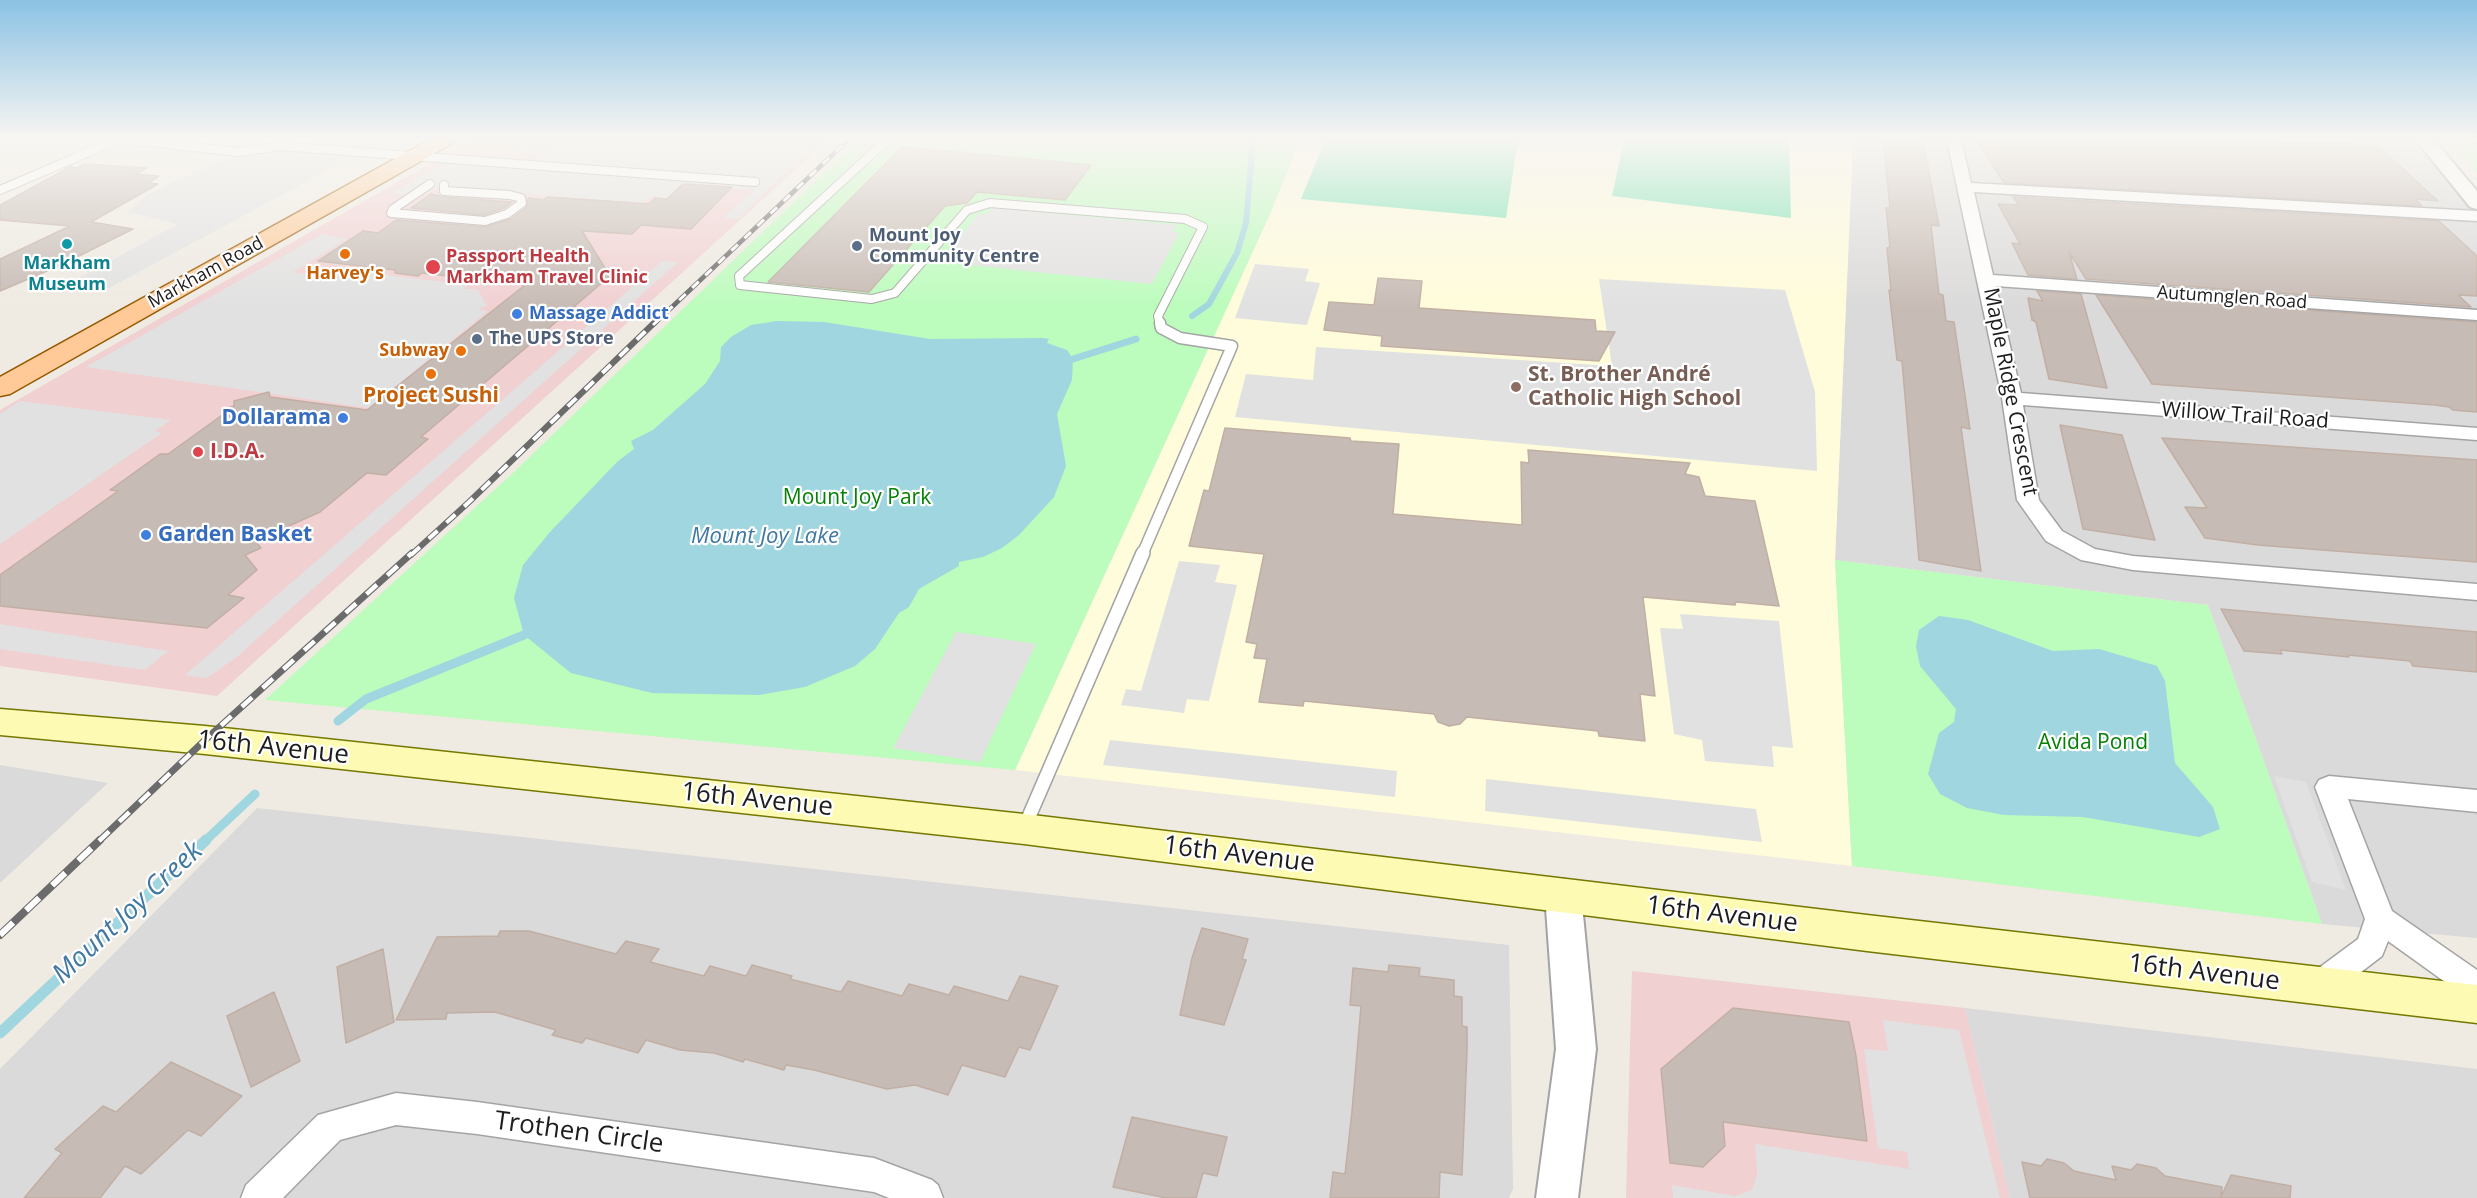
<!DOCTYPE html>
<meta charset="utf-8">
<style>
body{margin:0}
canvas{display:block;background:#efeae2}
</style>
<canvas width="2477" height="1198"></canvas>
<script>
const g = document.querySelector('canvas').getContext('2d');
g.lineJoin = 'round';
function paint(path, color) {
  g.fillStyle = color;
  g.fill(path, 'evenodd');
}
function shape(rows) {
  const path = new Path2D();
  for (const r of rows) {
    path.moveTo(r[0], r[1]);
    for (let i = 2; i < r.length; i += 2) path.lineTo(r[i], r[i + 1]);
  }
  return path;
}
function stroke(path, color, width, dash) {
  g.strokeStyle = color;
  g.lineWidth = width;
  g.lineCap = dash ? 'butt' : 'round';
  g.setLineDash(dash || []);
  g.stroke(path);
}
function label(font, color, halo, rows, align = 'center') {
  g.font = font + ' "Open Sans",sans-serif';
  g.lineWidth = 4.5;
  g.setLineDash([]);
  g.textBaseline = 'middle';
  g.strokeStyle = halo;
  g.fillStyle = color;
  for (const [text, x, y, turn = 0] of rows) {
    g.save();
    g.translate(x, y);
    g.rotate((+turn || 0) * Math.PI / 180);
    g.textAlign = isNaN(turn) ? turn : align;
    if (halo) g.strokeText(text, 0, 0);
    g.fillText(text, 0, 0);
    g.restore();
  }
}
paint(shape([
 [1853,140,2424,140,2477,207,2477,938,2322,924,2208,605,1835,560],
 [0,765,108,783,0,883],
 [257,808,1509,945,1513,1189,1509,1198,0,1198,0,1069],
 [1965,1008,2477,1069,2477,1198,2010,1198]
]), '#dbdada');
paint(shape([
 [471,140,828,140,217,696,0,666,0,410],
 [1632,971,1965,1008,2010,1198,1626,1198]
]), '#f1d0d2');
paint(shape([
 [1300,140,1853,140,1835,560,1852,866,1015,770,1270,214]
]), '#fffcdb');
paint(shape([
 [858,140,1300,140,1270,214,1015,770,265,700,514,472],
 [2452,140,2477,140,2477,172],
 [1835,560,2208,605,2322,924,1852,866]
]), '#bcfcbc');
paint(shape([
 [1325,140,1518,140,1506,218,1301,199],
 [1624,140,1789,140,1791,218,1612,196]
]), '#7ce3b3');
paint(shape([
 [500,140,819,140,738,219,723,218,755,190,681,184,665,199,650,197,643,203,438,187,422,196,391,193,460,155,534,161,551,148,538,147,530,153,505,151,514,144,497,142],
 [281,142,367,149,109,288,72,282,178,224,128,212,145,196,251,146],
 [992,208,1177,225,1173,232,1179,233,1152,284,941,262,978,214,987,215],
 [322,234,347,239,293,272,309,275,320,267,468,285,463,288,478,290,487,306,477,309,488,311,369,408,86,367],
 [662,261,678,262,238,656,207,678,185,675],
 [1255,264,1309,269,1305,281,1320,283,1307,325,1235,318],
 [1599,279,1785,290,1815,392,1817,471,1235,417,1246,374,1313,380,1316,347,1612,366],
 [20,401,171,420,155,431,162,433,0,544,0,414],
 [1179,561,1220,565,1215,582,1237,585,1209,701,1187,699,1184,713,1121,705,1126,689,1141,691],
 [1680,614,1779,621,1793,748,1772,746,1774,767,1705,761,1702,740,1674,734,1660,628,1683,629],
 [0,624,168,651,145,670,0,649],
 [956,632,1036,644,980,762,893,748],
 [1110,740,1397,771,1395,797,1103,765],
 [2274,776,2306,782,2346,890,2312,882],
 [1486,779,1756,809,1762,842,1485,811],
 [1883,1020,1959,1030,2000,1198,1673,1198,1672,1185,1735,1196,1752,1190,1757,1175,1755,1144,1909,1169,1907,1152,1878,1148,1864,1049,1888,1051]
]), '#e1e1e1');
paint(shape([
 [777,321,824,322,930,339,1043,338,1049,339,1047,343,1067,350,1073,359,1072,380,1057,414,1066,466,1054,497,1019,535,1002,548,983,557,959,562,959,566,919,589,909,607,899,613,875,649,855,666,805,687,759,695,652,693,571,673,524,635,514,598,523,565,550,532,617,462,634,449,631,441,653,430,705,384,720,361,721,347,731,337,751,325],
 [1939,616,1968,620,2053,651,2099,649,2157,666,2165,681,2175,763,2213,807,2220,829,2199,837,2083,817,2004,815,1967,808,1940,794,1928,774,1939,733,1954,722,1956,709,1920,666,1916,646,1919,630]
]), '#a0d6df');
stroke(shape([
 [1192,316,1209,304,1237,253,1246,223,1253,140]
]), '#a0d6df', 6);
stroke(shape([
 [1073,359,1136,339]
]), '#a0d6df', 7);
stroke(shape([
 [338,721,366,699,524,635],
 [205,841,255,794]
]), '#a0d6df', 9);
stroke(shape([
 [0,1033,206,840]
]), '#a0d6df', 11);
const building = shape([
 [1883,140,1923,140,1939,226,1931,225,1939,294,1943,295,1946,321,1954,322,1970,429,1961,427,1981,571,1919,560,1902,361,1897,360,1889,290,1891,291,1887,248,1890,247,1886,208,1890,208,1883,140],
 [1977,140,2270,140,2305,143,2303,141,2377,145,2438,201,2415,199,2422,206,2004,183,1977,140],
 [902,147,966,153,1091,165,1065,200,977,192,967,203,945,206,869,292,768,282,902,147],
 [85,164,147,168,135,174,159,176,148,183,158,184,91,222,133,229,61,265,0,291,0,259,70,226,0,220,0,205,70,167,77,168,85,164],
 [683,184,732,187,691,229,641,225,632,234,582,231,610,276,421,437,428,439,386,475,367,473,320,512,255,541,261,548,245,555,257,570,228,595,244,598,207,628,0,606,0,575,118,491,110,490,160,454,168,454,225,413,224,409,234,406,234,401,269,392,270,397,367,410,525,285,422,273,418,276,395,273,395,270,318,261,363,231,378,233,396,220,486,227,511,219,526,208,528,198,544,200,547,197,649,204,655,198,667,199,683,184],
 [431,194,444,197,512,202,504,208,484,215,411,208,431,194],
 [2013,197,2439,221,2477,256,2477,296,2458,295,2471,307,2086,279,2069,252,2077,279,2028,275,2012,243,2020,244,1998,204,2019,205,2013,197],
 [1378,278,1422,281,1419,308,1595,320,1596,331,1615,332,1599,361,1381,346,1382,336,1324,330,1329,302,1374,305,1378,278],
 [2037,291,2081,294,2107,388,2049,379,2036,322,2032,320,2028,298,2043,301,2037,291],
 [2096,295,2477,322,2477,412,2453,410,2449,407,2435,405,2152,384,2096,295],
 [2060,425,2122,435,2155,540,2083,529,2060,425],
 [1225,428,1350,438,1351,441,1399,444,1393,514,1522,525,1521,462,1529,463,1528,450,1690,463,1685,474,1699,477,1705,496,1755,501,1779,606,1736,602,1735,605,1643,597,1655,696,1640,694,1645,741,1599,736,1598,731,1467,717,1460,724,1449,726,1438,722,1434,714,1304,701,1303,706,1259,702,1267,659,1254,658,1257,644,1246,642,1264,554,1189,546,1204,490,1209,491,1225,428],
 [2162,438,2477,460,2477,562,2258,545,2205,538,2185,507,2207,508,2162,438],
 [2221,609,2477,632,2477,672,2413,666,2410,661,2348,655,2349,657,2280,650,2282,654,2244,651,2221,609],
 [1202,928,1248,939,1242,959,1246,960,1224,1025,1180,1015,1192,958,1202,928],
 [500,931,529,931,616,954,626,941,659,949,650,962,704,976,710,966,746,976,752,965,792,976,790,979,841,992,848,981,902,996,909,984,949,995,954,986,1008,1001,1020,976,1058,986,1030,1050,1019,1047,1005,1077,962,1065,948,1095,915,1085,887,1089,814,1070,786,1065,784,1070,745,1059,743,1062,714,1053,680,1050,646,1040,638,1053,586,1038,582,1043,552,1035,556,1030,495,1012,447,1013,446,1019,396,1020,437,937,498,936,500,931],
 [383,949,394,1022,346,1043,337,967,383,949],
 [1389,965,1420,968,1419,976,1454,980,1454,996,1462,997,1462,1026,1467,1027,1467,1051,1462,1175,1440,1172,1439,1198,1330,1198,1333,1172,1345,1174,1352,1111,1361,1006,1350,1005,1353,968,1388,972,1389,965],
 [274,992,300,1061,251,1087,227,1016,274,992],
 [1733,1008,1849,1022,1856,1056,1867,1141,1723,1122,1725,1146,1703,1167,1670,1163,1661,1069,1733,1008],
 [171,1062,242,1096,201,1136,188,1130,141,1174,125,1166,100,1198,24,1198,62,1153,55,1149,103,1106,116,1112,171,1062],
 [1132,1117,1227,1137,1217,1176,1203,1173,1196,1198,1166,1198,1113,1187,1132,1117],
 [2047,1159,2064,1163,2074,1171,2116,1180,2112,1166,2131,1170,2137,1164,2156,1168,2165,1176,2222,1187,2221,1197,2231,1175,2291,1186,2290,1198,2030,1198,2022,1162,2041,1166,2047,1159]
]);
paint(building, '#c7bbb5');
stroke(building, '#c1afa4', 1.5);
const serviceFar2 = shape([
 [131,140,238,152,280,146,755,182],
 [887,140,739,276,740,285,872,299,895,293,967,210,990,203,1185,219,1203,227,1158,316,1160,325],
 [430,184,393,209,391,213,485,221,507,214,522,203,521,198,510,195,444,191,444,185],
 [0,190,117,140]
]);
const serviceFar1 = shape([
 [1142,555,1232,346,1180,338,1161,328,1160,323]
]);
const service = shape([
 [1024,828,1143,553]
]);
const minor = shape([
 [1947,140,1961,140,1971,183,2477,211,2477,221,1974,192,1993,275,2477,310,2477,320,1996,286,2021,393,2477,428,2477,440,2023,405,2039,500,2062,531,2095,549,2133,556,2477,584,2477,600,2133,570,2081,560,2046,541,2017,500,2002,398,1947,140],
 [2329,776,2477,790,2477,812,2348,799,2392,911,2477,970,2477,1001,2466,997,2388,941,2382,956,2330,996,2319,1000,2308,996,2303,986,2308,976,2358,939,2365,919,2315,787,2319,780,2329,776],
 [396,1093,477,1102,874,1158,932,1180,938,1185,943,1198,889,1198,874,1192,477,1134,396,1125,340,1140,283,1198,241,1198,246,1185,318,1115,396,1093]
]);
const tertiary = shape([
 [2416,140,2434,140,2477,191,2477,209,2470,207,2416,140],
 [1563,879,1576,884,1581,894,1596,1049,1578,1198,1536,1198,1556,1049,1545,894,1550,884,1563,879]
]);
const secondary = shape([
 [0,709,205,726,1024,814,1867,915,2477,985,2477,1023,1867,951,1024,844,205,754,0,735,0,709]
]);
const primary = shape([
 [429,140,454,140,451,144,10,394,0,396,0,377,429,140]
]);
stroke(serviceFar2, '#a4a4a4', 10);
stroke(serviceFar1, '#a4a4a4', 13);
stroke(service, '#a4a4a4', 16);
stroke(minor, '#a4a4a4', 3);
stroke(tertiary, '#a4a4a4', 4);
stroke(secondary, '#757800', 3);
stroke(primary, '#965900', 3);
stroke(serviceFar2, '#fff', 8);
stroke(serviceFar1, '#fff', 10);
stroke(service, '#fff', 13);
paint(minor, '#fff');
paint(tertiary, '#fff');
paint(secondary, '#fdfbb3');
paint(primary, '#ffca97');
const railFar3 = shape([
 [653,325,848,140]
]);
const railFar2 = shape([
 [411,555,469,502,654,323]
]);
const railFar1 = shape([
 [99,841,205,740,412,553]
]);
const rail = shape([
 [0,935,100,840]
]);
stroke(railFar3, '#6b6b6b', 4.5);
stroke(railFar2, '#6b6b6b', 6);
stroke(railFar1, '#6b6b6b', 7);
stroke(rail, '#6b6b6b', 8);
stroke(railFar3, '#fff', 3, [9]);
stroke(railFar2, '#fff', 4, [12]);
stroke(railFar1, '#fff', 4.5, [14]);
stroke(rail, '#fff', 6, [18]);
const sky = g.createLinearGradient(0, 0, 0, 308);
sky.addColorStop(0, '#8bc2e4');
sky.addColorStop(0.45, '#f8f6f2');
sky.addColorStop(1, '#f8f6f200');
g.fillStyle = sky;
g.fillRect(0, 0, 2477, 308);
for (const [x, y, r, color] of [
 [67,244,6,"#0f9aa8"],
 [857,246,6,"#5c6f8a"],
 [345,254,6,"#e8710a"],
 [433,267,8,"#e0444e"],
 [517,314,6,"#3f7fe0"],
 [477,339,6,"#5c6f8a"],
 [461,351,6,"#e8710a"],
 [431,374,6,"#e8710a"],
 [1516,387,6,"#8d6e63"],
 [343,418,6,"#3f7fe0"],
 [198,452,6,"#e0444e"],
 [146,535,6,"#3f7fe0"]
]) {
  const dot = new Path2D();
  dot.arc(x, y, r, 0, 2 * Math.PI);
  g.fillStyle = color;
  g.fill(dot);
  stroke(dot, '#fff', 2);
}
label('bold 18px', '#4e5e75', '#fff', [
 ["Mount Joy",869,236],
 ["Community Centre",869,257],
 ["The UPS Store",489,339]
], 'left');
label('bold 18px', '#be3a42', '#fff', [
 ["Passport Health",446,257],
 ["Markham Travel Clinic",446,278]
], 'left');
label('bold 18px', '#0d838f', '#fff', [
 ["Markham",67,264],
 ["Museum",67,285]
]);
label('18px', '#1d1d1d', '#fff', [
 ["Markham Road",206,273,-29],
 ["Autumnglen Road",2232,298,4]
]);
label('bold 18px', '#c56008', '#fff', [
 ["Harvey's",345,274],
 ["Subway",449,351,"right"]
]);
label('bold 18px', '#366cbe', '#fff', [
 ["Massage Addict",529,314]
], 'left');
label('bold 21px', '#785e54', '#fff', [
 ["St. Brother André",1528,375],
 ["Catholic High School",1528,399]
], 'left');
label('21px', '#1d1d1d', '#fff', [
 ["Maple Ridge Crescent",2010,392,79],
 ["Willow Trail Road",2245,416,4]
]);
label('bold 21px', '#c56008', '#fff', [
 ["Project Sushi",431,396]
]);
label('bold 21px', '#366cbe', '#fff', [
 ["Dollarama",331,418],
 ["Garden Basket",158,535,"left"]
], 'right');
label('bold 21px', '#be3a42', '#fff', [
 ["I.D.A.",210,452]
], 'left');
label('21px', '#068106', '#fff', [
 ["Mount Joy Park",857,498],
 ["Avida Pond",2093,743]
]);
label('italic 22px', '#4078a2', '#fff', [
 ["Mount Joy Lake",765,537]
]);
label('26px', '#1d1d1d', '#fff', [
 ["16th Avenue",273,748,6],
 ["16th Avenue",757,800,6],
 ["16th Avenue",1239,855,7],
 ["16th Avenue",1722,915,7],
 ["16th Avenue",2204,973,7],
 ["Trothen Circle",579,1133,8]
]);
label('italic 27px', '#4078a2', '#fff', [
 ["Mount Joy Creek",128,913,-43]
]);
</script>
